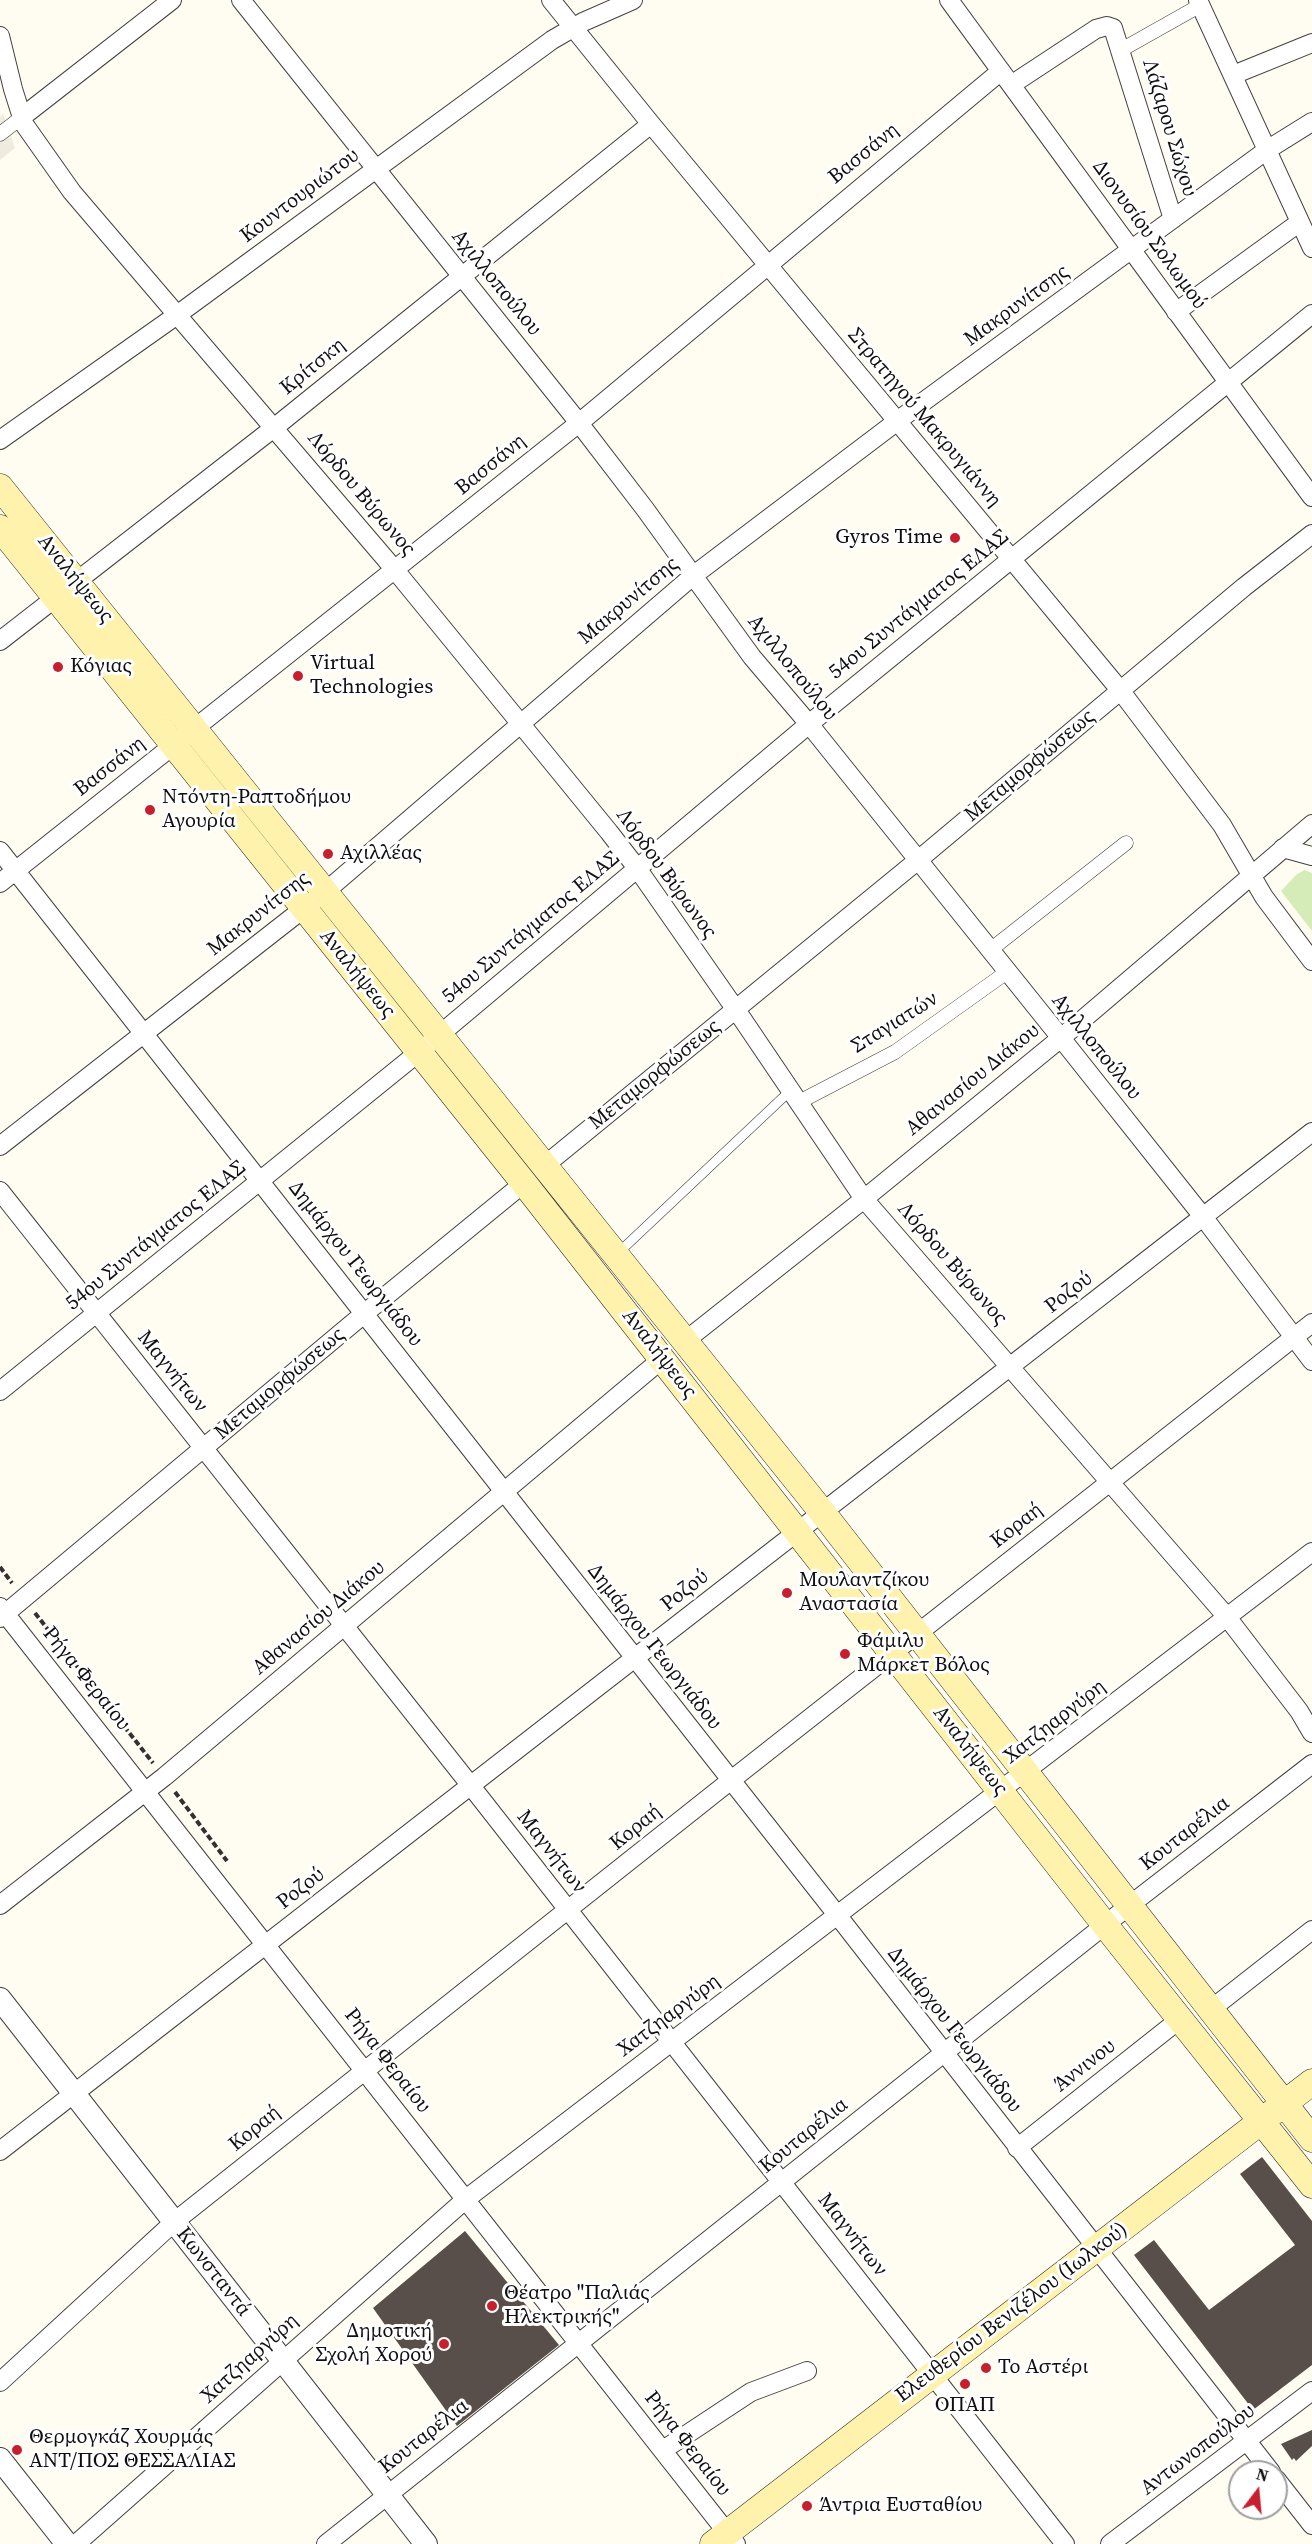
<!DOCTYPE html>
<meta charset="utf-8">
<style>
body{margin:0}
#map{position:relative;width:1312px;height:2544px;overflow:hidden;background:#fffcf1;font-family:"Source Serif 4",serif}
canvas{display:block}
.north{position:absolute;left:1228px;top:2460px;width:60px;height:60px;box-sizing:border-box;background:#fff;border:2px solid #9f9f9f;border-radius:50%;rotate:16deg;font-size:16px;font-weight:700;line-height:24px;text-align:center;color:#0f0f0f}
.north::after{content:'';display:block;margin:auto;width:21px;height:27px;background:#c6202f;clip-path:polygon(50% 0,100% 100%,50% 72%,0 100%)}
</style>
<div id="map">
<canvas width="1312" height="2544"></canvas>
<div class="north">N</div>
</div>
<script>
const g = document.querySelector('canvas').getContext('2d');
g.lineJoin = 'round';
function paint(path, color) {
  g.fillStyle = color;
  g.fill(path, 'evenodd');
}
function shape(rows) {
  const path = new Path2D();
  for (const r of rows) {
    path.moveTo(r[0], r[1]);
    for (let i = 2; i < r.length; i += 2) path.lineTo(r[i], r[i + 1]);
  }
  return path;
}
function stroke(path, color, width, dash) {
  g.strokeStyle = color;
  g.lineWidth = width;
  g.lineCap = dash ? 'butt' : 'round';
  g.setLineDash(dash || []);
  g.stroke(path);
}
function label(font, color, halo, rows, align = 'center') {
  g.font = font + ' "Source Serif 4",serif';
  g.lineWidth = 6;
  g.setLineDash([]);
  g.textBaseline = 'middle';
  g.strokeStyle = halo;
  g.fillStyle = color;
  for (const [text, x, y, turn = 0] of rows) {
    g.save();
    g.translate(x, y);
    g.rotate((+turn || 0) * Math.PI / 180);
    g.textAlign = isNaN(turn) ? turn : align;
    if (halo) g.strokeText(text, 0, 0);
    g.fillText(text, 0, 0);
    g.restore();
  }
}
paint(shape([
 [1305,870,1312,873,1312,931,1281,891,1297,874]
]), '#d5ecb8');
paint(shape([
 [3,114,15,148,0,160,0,117]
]), '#f0ebdf');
paint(shape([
 [1262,2157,1312,2221,1312,2365,1253,2410,1134,2255,1154,2240,1209,2310,1295,2245,1240,2174],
 [465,2231,559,2345,457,2426,373,2308],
 [1312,2430,1312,2446,1296,2461,1294,2458,1292,2460,1281,2444]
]), '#584f4b');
const service = shape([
 [616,1255,791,1090]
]);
const pedestrian = shape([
 [1121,50,1201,5],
 [0,134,22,117],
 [989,951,1126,843],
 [799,1102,895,1052,1007,972]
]);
const minor = shape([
 [241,0,579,423,645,509,752,657,809,724,1061,1038,1204,1218,1312,1361],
 [551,0,651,124,1120,690,1222,825,1264,897,1312,961],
 [949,0,1312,497],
 [1198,0,1312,248],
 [0,36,13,89,24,124,72,192,395,570,609,832,637,868,743,1020,864,1199,1227,1617,1299,1711,1312,1733],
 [1233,75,1312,43],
 [1011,85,1096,29,1107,26,1113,28,1173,219],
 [22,117,172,0],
 [1176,312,1300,222],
 [0,440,177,315,552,40,583,22,633,0],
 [0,641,275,427,651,124],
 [1283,848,1312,856],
 [0,851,838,1916,1271,2472],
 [0,883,579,423,1001,71],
 [0,1146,326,891,694,575,908,413,1267,150,1312,122],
 [544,1166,917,861,1244,587,1312,534],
 [0,1191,471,1786,1065,2544],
 [685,1341,864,1199,1061,1038,1312,824],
 [0,1391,419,1052,809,724,1312,314],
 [0,1607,736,2544],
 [0,1618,365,1313,524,1183],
 [0,1905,164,1777,662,1359],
 [1210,2010,1312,1930],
 [1017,2148,1180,2019],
 [0,2151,1312,1132],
 [0,2382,174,2222,730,1781,1312,1323],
 [663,2450,751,2392,807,2371],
 [1276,2479,1312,2525],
 [76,2544,466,2199,1312,1552],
 [326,2544,1130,1905,1312,1764],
 [1110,2544,1312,2391]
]);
const tertiary = shape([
 [0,1999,426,2544],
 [0,2459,67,2544]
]);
const secondary = shape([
 [0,487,822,1512,1312,2139],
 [0,528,524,1183,1105,1925,1312,2185],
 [713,2544,1312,2082]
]);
stroke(service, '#424242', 10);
stroke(pedestrian, '#424242', 15);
stroke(minor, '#424242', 20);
stroke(tertiary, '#424242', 24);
stroke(secondary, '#313131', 27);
stroke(shape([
 [0,1567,12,1583],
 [35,1613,153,1763],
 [175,1792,227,1861]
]), '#313131', 4, [6, 3]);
stroke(service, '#fff', 9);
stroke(pedestrian, '#fff', 14);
stroke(minor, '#fff', 18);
stroke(tertiary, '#fff', 22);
stroke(secondary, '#fff2ac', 26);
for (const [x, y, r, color] of [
 [955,538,6,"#c6202f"],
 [58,667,6,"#c6202f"],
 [298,676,6,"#c6202f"],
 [150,810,6,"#c6202f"],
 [328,854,6,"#c6202f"],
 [787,1593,6,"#c6202f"],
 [845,1654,6,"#c6202f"],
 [492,2306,6,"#c6202f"],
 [444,2344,6,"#c6202f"],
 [986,2368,6,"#c6202f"],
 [965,2384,6,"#c6202f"],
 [17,2450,6,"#c6202f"],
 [807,2506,6,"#c6202f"]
]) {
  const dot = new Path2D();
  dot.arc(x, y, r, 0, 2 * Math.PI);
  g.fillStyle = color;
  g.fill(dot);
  stroke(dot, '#fff', 2);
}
label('21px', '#0f0f0f', '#fff', [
 ["Λάζαρου Σώχου",1169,128,73],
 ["Βασσάνη",864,154,-39],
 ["Κουντουριώτου",300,196,-37],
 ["Διονυσίου Σολωμού",1149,235,54],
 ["Αχιλλοπούλου",496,283,51],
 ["Μακρυνίτσης",1017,306,-36],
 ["Κρίτσκη",313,367,-39],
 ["Στρατηγού Μακρυγιάννη",924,418,50],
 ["Βασσάνη",491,465,-39],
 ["Λόρδου Βύρωνος",361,494,50],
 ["Αναλήψεως",75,579,51],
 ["Μακρυνίτσης",629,601,-40],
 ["54ου Συντάγματος ΕΛΑΣ",919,605,-39],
 ["Αχιλλοπούλου",792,668,51],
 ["Μεταμορφώσεως",1030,766,-40],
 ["Βασσάνη",110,767,-38],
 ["Λόρδου Βύρωνος",666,874,54],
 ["Μακρυνίτσης",259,914,-38],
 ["54ου Συντάγματος ΕΛΑΣ",531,928,-40],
 ["Αναλήψεως",357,974,51],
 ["Σταγιατών",895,1023,-32],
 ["Αχιλλοπούλου",1096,1047,51],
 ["Μεταμορφώσεως",655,1075,-39],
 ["Αθανασίου Διάκου",973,1080,-39],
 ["54ου Συντάγματος ΕΛΑΣ",156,1236,-39],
 ["Δημάρχου Γεωργιάδου",355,1264,52],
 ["Λόρδου Βύρωνος",952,1264,49],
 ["Ροζού",1069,1293,-38],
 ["Αναλήψεως",659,1354,52],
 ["Μαγνήτων",172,1372,51],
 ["Μεταμορφώσεως",280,1384,-40],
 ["Κοραή",1017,1526,-38],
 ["Ροζού",685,1591,-38],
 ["Αθανασίου Διάκου",319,1618,-40],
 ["Δημάρχου Γεωργιάδου",654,1647,52],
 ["Ρήγα Φεραίου",86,1679,51],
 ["Χατζηαργύρη",1055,1722,-38],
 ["Αναλήψεως",970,1751,52],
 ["Κοραή",636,1828,-39],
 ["Κουταρέλια",1185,1834,-38],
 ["Μαγνήτων",551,1852,52],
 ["Ροζού",301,1889,-38],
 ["Χατζηαργύρη",669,2016,-37],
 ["Δημάρχου Γεωργιάδου",954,2030,52],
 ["Ρήγα Φεραίου",387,2061,52],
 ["Άννινου",1085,2066,-38],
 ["Κοραή",255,2129,-39],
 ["Κουταρέλια",804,2136,-39],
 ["Μαγνήτων",852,2235,52],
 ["Κωνσταντά",213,2272,52],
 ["Ελευθερίου Βενιζέλου (Ιωλκού)",1012,2313,-37],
 ["Χατζηαργύρη",250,2359,-42],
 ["Κουταρέλια",424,2437,-38],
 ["Ρήγα Φεραίου",687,2444,52],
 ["Αντωνοπούλου",1198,2450,-37]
]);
label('21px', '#0f0f0f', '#fff', [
 ["Gyros Time",943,538,"right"],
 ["Virtual",310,664],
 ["Technologies",310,688],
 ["Κόγιας",70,667],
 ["Ντόντη-Ραπτοδήμου",162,798],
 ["Αγουρία",162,822],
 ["Αχιλλέας",340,854],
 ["Μουλαντζίκου",799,1581],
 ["Αναστασία",799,1605],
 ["Φάμιλυ",857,1642],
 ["Μάρκετ Βόλος",857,1666],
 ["Θέατρο \"Παλιάς",504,2294],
 ["Ηλεκτρικής\"",504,2318],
 ["Δημοτική",432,2332,"right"],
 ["Σχολή Χορού",432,2356,"right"],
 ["Το Αστέρι",998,2368],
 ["ΟΠΑΠ",965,2406,"center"],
 ["Θερμογκάζ Χουρμάς",29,2438],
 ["ΑΝΤ/ΠΟΣ ΘΕΣΣΑΛΙΑΣ",29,2462],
 ["Άντρια Ευσταθίου",819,2506]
], 'left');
</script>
